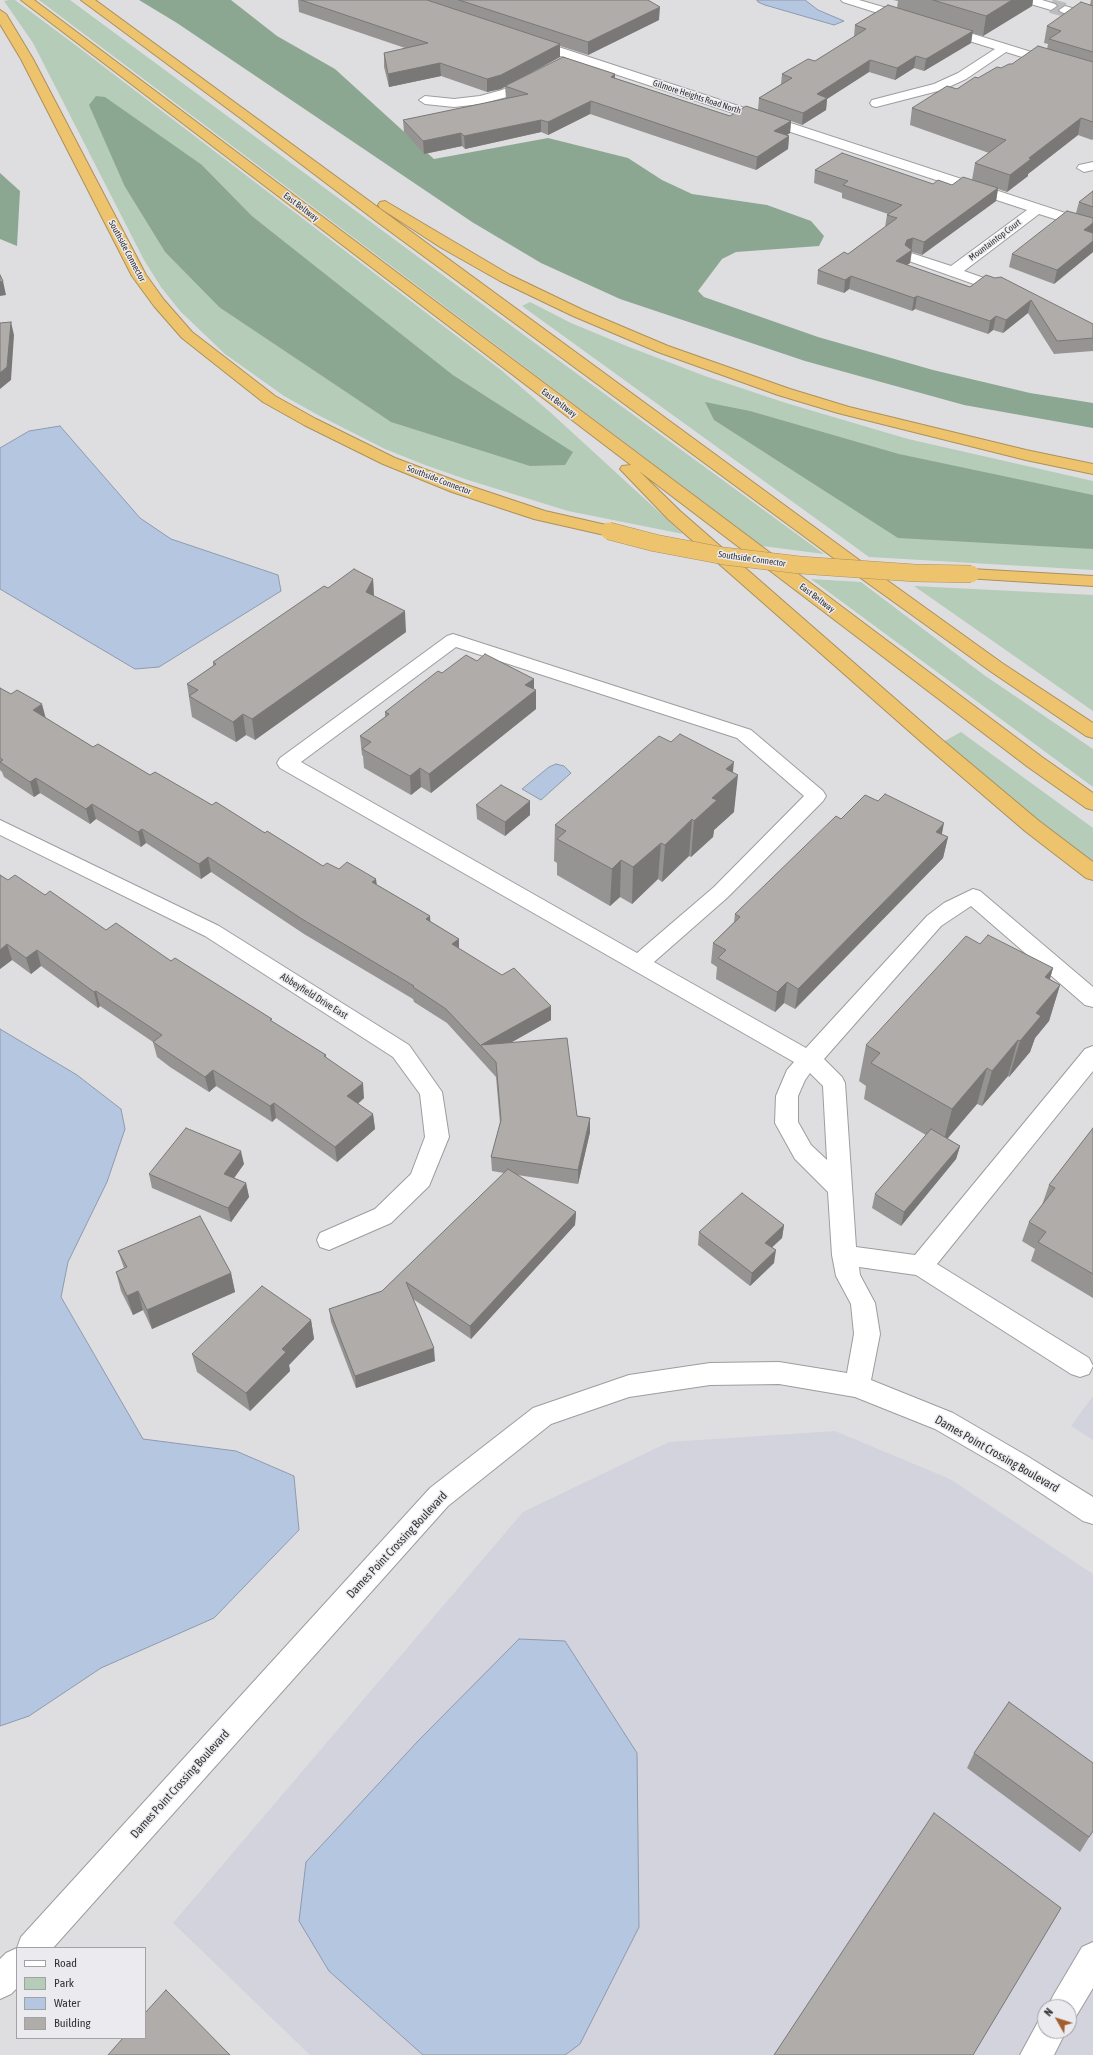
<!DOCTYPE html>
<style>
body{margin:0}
#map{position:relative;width:1093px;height:2055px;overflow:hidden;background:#dedee1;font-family:"Asap Condensed",sans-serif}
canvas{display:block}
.legend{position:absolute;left:16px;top:1947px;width:130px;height:92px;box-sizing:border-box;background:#ebebef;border:1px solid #a2a2a5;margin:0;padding:5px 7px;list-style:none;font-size:12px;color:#343435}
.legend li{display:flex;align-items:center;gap:8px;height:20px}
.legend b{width:20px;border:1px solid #a2a2a5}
.north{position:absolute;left:1037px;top:1999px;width:40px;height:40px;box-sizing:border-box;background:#ebebef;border:1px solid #a2a2a5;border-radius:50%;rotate:309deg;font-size:11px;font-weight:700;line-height:16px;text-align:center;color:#343435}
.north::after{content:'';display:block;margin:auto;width:14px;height:18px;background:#a35e30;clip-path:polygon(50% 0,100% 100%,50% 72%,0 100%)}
</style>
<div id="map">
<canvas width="1093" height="2055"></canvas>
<ul class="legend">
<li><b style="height:5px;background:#fff"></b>Road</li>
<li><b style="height:11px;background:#b5ccb9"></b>Park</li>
<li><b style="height:11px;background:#b5c6e1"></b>Water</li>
<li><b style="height:11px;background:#afacaa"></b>Building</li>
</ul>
<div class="north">N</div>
</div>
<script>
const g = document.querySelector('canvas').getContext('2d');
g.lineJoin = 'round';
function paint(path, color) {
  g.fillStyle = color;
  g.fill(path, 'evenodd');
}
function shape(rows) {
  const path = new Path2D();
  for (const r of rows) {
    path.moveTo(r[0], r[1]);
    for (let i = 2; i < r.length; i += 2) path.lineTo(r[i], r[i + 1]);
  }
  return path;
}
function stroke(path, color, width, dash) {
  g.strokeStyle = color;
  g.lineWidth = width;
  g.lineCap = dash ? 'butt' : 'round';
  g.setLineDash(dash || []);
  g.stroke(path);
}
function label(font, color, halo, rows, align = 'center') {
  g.font = font + ' "Asap Condensed",sans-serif';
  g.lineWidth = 3;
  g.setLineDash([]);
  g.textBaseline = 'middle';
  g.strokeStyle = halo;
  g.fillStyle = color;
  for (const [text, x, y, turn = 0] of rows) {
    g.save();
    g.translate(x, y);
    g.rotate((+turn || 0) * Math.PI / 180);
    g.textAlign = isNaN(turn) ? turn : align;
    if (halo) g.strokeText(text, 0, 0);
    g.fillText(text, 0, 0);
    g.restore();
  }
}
paint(shape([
 [1093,1396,1093,1440,1071,1426],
 [835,1431,950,1479,1093,1574,1093,2055,310,2055,173,1923,523,1512,669,1442],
 [1045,2007,1069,2007,1069,2031,1045,2031]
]), '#d2d3dd');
paint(shape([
 [9,0,15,0,78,47,501,370,550,412,683,534,568,511,468,480,425,465,385,449,318,415,284,396,225,354,180,311,161,287,144,260,33,43,4,1],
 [202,165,252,216,453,375,573,452,219,307,165,252,125,187],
 [39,0,70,0,528,338,824,554,762,546],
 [530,302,571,323,629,347,705,376,786,403,908,439,1093,481,1093,570,869,557,522,306],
 [811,579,861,582,984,675,1093,749,1093,787],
 [914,586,1093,595,1093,711],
 [961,732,1093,828,1093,865,943,742]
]), '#b5ccb9');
paint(shape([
 [139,0,231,0,277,36,335,69,434,159,548,138,628,158,662,180,692,194,767,205,811,221,824,236,819,246,736,252,722,259,698,291,704,297,818,337,933,370,1030,393,1093,403,1093,428,964,405,805,361,620,299,541,263,472,222,177,23],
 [96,96,105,97,202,165,252,216,453,375,573,452,565,465,530,466,391,422,219,307,165,252,125,187,89,105],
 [0,173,20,191,17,246,0,239],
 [705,402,750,411,899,454,1093,495,1093,549,898,538,714,420]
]), '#8ca791');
const water = shape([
 [757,0,805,0,818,10,844,21,834,25,765,5,758,2,757,0],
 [60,426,140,518,171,539,278,575,281,591,159,667,135,669,0,589,0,448,29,431,60,426],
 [556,764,564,766,571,773,541,800,522,789,549,767,556,764],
 [0,1029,77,1075,121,1109,125,1129,107,1182,68,1262,61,1297,143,1439,236,1451,294,1476,299,1530,214,1618,101,1668,29,1716,0,1726,0,1029],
 [519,1639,565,1641,637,1753,639,1927,580,2044,565,2055,423,2055,329,1971,299,1921,306,1862,418,1741,519,1639]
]);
paint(water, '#b5c6e1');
stroke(water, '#8e9aad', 1);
stroke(shape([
 [1051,6,1065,10]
]), '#bcbcbf', 14, [14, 6]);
const minor = shape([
 [841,0,859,0,911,15,913,18,911,21,903,21,843,2,841,0],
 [1022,0,1042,0,1055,4,1057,6,1051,10,1024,2,1022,0],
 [1065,6,1093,14,1093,22,1061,12,1059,10,1065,6],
 [944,25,1093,71,1093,79,1006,52,966,79,942,90,876,107,872,106,870,103,872,100,934,84,958,73,995,49,940,32,938,29,944,25],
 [531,38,1093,222,1093,231,1039,214,964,271,998,283,1000,286,998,289,993,290,988,289,906,260,904,257,906,254,911,253,951,266,1027,210,527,45,525,42,527,39,531,38],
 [533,75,539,79,537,82,510,96,481,104,454,107,425,104,419,100,425,96,454,99,480,96,502,90,533,75],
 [1093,162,1093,170,1084,172,1077,168,1079,165,1093,162],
 [453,634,751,730,823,791,826,796,823,801,728,897,654,962,806,1048,927,916,944,903,973,889,980,891,1093,987,1093,1007,1085,1005,971,906,941,926,824,1059,842,1077,845,1083,856,1247,915,1255,1085,1049,1093,1046,1093,1071,937,1264,1089,1358,1093,1366,1089,1374,1080,1377,1071,1374,916,1275,859,1267,860,1275,875,1303,880,1334,871,1380,953,1413,1027,1456,1093,1497,1093,1524,1083,1521,1009,1472,935,1429,855,1397,779,1384,710,1385,629,1397,551,1424,448,1506,53,1948,17,1948,17,1988,11,1994,0,1999,0,1959,6,1953,17,1948,21,1937,430,1488,533,1408,629,1375,710,1363,779,1362,847,1373,854,1334,851,1304,836,1276,832,1255,828,1192,795,1159,775,1123,776,1096,787,1070,794,1062,280,768,277,763,280,758,447,636,453,634],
 [456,647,737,738,804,796,714,887,637,953,301,762,456,647],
 [810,1073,823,1086,827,1160,811,1145,798,1122,798,1096,805,1080,810,1073],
 [0,820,219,926,409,1045,442,1092,449,1137,429,1186,391,1223,329,1250,320,1247,317,1240,320,1233,375,1209,411,1174,425,1137,420,1094,393,1057,205,936,0,835,0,820],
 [1093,1942,1093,1988,1075,2018,1069,2021,1069,2007,1048,2007,1053,1996,1082,1947,1093,1942],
 [1045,2017,1045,2031,1066,2031,1054,2055,1020,2055,1039,2020,1045,2017]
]);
const highway = shape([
 [21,0,34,0,1042,757,1093,793,1093,810,1086,808,1028,767,639,471,680,511,940,738,1039,821,1093,862,1093,880,1086,878,1025,831,926,746,668,519,620,469,622,466,631,465,21,0],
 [81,0,95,0,881,576,1002,663,1093,723,1093,738,1086,736,990,671,869,584,380,224,239,117,81,0],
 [0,10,6,14,33,59,146,275,164,300,192,332,275,396,316,419,395,458,464,484,545,511,615,527,618,531,615,535,609,536,534,519,452,492,383,464,304,425,263,402,182,338,154,306,132,276,21,59,0,24,0,10],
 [385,201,510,275,583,310,668,346,790,389,849,407,1026,450,1093,464,1093,474,1026,460,838,413,778,395,658,352,573,316,500,281,440,247,380,208,378,205,380,202,385,201],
 [971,569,1093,576,1093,586,965,578,962,574,965,570,971,569]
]);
stroke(minor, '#9d9da0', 2);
stroke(highway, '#ac915a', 2);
paint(minor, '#fff');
paint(highway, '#edc36e');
const highwayBridge = shape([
 [609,531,655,543,724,556,800,565,915,573,971,574]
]);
stroke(highwayBridge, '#ac915a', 18, []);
stroke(highwayBridge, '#edc36e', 17);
paint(shape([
 [298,0,648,0,659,20,588,55,560,46,560,57,510,84,615,74,615,78,730,116,758,110,759,98,781,84,782,74,815,61,854,37,855,25,897,8,898,1,893,0,1033,0,1032,6,983,36,972,33,971,43,924,71,914,68,895,80,869,72,827,99,826,110,802,125,791,121,790,133,787,135,789,136,788,149,756,170,590,114,548,135,541,132,465,149,462,146,424,154,404,132,403,120,506,99,505,86,501,89,487,92,441,76,389,87,384,67,384,53,405,48,299,12],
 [1091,0,1093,0,1093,139,1092,140,1078,135,1028,174,1028,176,1007,192,998,189,996,201,922,255,912,252,910,263,907,265,970,287,986,275,1093,324,1093,351,1054,354,1028,313,1003,333,993,330,988,334,915,309,912,311,849,289,844,293,817,284,818,270,848,254,885,227,887,215,888,214,842,198,842,193,814,183,815,170,933,184,952,185,972,180,975,163,989,153,910,125,912,108,957,89,978,78,1047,49,1048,44,1044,43,1047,26,1090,5],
 [1093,191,1093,252,1054,284,1009,267,1012,254,1076,213,1079,202],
 [373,579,374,596,406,632,255,740,246,735,236,742,192,717,187,684,213,666,213,662,328,588],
 [477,661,534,679,534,689,536,709,431,793,421,787,411,795,364,768,363,756,362,755,360,736,385,717,385,712,442,673],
 [0,688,46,718,93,747,212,805,265,833,323,866,339,869,377,885,430,916,430,921,459,939,459,949,551,1020,512,1042,577,1116,590,1118,590,1132,578,1184,517,1175,576,1212,575,1225,471,1339,413,1299,435,1361,356,1388,331,1322,329,1309,382,1291,504,1173,492,1171,491,1157,500,1123,496,1077,447,1023,414,1002,413,999,304,934,211,872,201,879,146,843,141,847,96,819,90,824,40,793,34,797,4,777,2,772,0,770],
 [733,772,734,812,714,830,713,837,691,857,689,856,662,882,658,879,632,904,620,897,610,906,557,875,557,863,554,861,555,825],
 [530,801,530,815,505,836,477,819,476,805],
 [841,819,942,834,948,837,943,858,795,1009,784,1003,775,1012,716,979,717,967,711,963,713,943,734,922,735,914],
 [8,880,45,895,106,930,171,961,273,1022,326,1055,326,1057,364,1098,358,1104,373,1114,375,1129,337,1162,276,1118,272,1122,216,1086,209,1092,170,1067,157,1057,153,1042,100,1006,98,1008,41,966,31,974,12,960,0,969],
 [980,944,1053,968,1050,979,1060,985,1049,1021,1035,1038,1030,1052,1009,1077,1008,1076,982,1106,977,1104,947,1138,960,1146,956,1159,901,1226,872,1208,875,1194,926,1135,864,1099,866,1086,859,1081,866,1045],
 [1093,1128,1093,1298,1031,1261,1035,1249,1022,1241,1029,1222,1042,1205,1049,1185],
 [244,1164,234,1178,246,1183,249,1197,231,1222,152,1188,149,1174],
 [784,1225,782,1238,772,1247,774,1263,750,1286,698,1245,699,1232],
 [118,1251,231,1273,235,1292,152,1329,143,1310,133,1315,121,1291,116,1272,124,1268],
 [311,1320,314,1339,289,1365,290,1371,250,1411,197,1372,192,1354],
 [974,1753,1093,1831,1080,1852,967,1768]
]), '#969492');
paint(shape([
 [1012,0,1033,0,1032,6,983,36,986,16],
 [660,7,659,20,588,55,588,42],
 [973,31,971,43,924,71,926,59],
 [560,44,560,57,501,89,487,92,487,79],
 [916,56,914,68,895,80,897,68],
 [870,60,869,72,827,99,826,110,802,125,803,113,817,94],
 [440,63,441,76,389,87,388,74],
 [615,74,615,87,611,77],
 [591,101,590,114,548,135,548,122],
 [1081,118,1078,135,1028,174,1028,176,1007,192,1010,175,1029,158],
 [541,120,541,132,465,149,464,136],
 [791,121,790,133,773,144,774,131],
 [461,133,462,146,424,154,423,141],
 [789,136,788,149,756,170,757,157],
 [998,188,996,201,922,255,924,242],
 [1093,223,1093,234,1084,230],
 [913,238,910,263,894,274,896,261,907,240],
 [1093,241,1093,252,1054,284,1057,270],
 [851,276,849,289,844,293,845,280],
 [3,281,6,295,0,296,0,282],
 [917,296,915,309,912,311,914,298],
 [1031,300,1028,313,1003,333,1006,320],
 [996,316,993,330,988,334,990,321],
 [11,322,14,335,11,380,0,389,0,373],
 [373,579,374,599,366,592],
 [405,611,406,632,255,740,252,719],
 [534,679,534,692,536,690,536,709,431,793,429,774,525,685],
 [42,704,46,719,33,710],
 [243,714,246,735,236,742,233,722],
 [734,762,732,780,738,775,734,812,714,830,713,837,691,857,694,821,712,798,726,769],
 [420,768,421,787,411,795,410,776],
 [36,778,40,793,34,797,30,782],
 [530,801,530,815,505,836,505,822],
 [92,804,96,819,90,824,86,809],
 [692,819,689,856,662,882,665,845],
 [944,823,940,844,936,832],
 [142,829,146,843,141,847,138,832],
 [948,837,943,858,795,1009,798,989],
 [661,843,658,879,632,904,633,867],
 [208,857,211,872,201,879,199,864],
 [621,860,620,897,610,906,612,869],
 [376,879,378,893,372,882],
 [430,916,431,930,426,919],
 [459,939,459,953,452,944],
 [7,944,12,960,0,969,0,950],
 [37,950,41,966,31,974,26,958],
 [1053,968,1042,1005,1045,977],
 [787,982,784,1003,775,1012,777,992],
 [1060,985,1049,1021,1035,1038,1030,1052,1009,1077,1020,1041,1036,1013],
 [96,991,100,1006,98,1008,94,992],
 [551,1006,551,1020,489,1055,481,1045],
 [1018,1040,1008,1076,982,1106,992,1071],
 [987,1068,977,1104,943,1144,952,1109],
 [213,1070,216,1086,209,1092,205,1077],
 [363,1083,364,1098,349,1111,347,1096],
 [274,1103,276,1118,272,1122,270,1106],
 [373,1114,375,1129,337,1162,335,1147],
 [590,1118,590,1132,578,1184,578,1170],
 [960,1146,956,1159,901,1226,904,1212],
 [241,1151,244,1164,227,1188,224,1174],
 [246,1183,249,1197,231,1222,228,1208],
 [576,1212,575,1225,471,1339,470,1326],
 [784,1225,782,1238,763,1256,765,1243],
 [776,1250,774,1263,750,1286,752,1273],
 [231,1273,235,1292,152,1329,147,1310],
 [138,1291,143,1310,133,1315,127,1296],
 [311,1320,314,1339,289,1365,290,1371,250,1411,246,1393,282,1349],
 [434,1348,435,1361,356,1388,355,1376]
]), '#7a7877');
const building = shape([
 [301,0,427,0,560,44,501,75,487,79,440,63,388,74,384,53,428,43,301,0],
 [459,0,648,0,660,7,588,42,459,0],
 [933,0,1012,0,986,16,933,0],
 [1081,2,1093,6,1093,52,1049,39,1061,31,1047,26,1081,2],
 [888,5,973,31,926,59,916,56,897,68,870,60,817,94,827,98,803,113,759,98,792,78,782,74,808,59,815,61,866,29,855,25,888,5],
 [1038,46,1093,62,1093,122,1081,118,1029,158,1031,159,1010,175,975,163,1006,140,912,108,947,86,957,89,975,77,978,78,997,67,1001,68,1009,64,1012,64,1038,46],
 [563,57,615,74,611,77,730,116,746,106,791,121,774,131,789,136,757,157,591,101,548,122,541,120,464,136,461,133,423,141,403,120,528,94,505,86,563,57],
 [842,153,933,184,938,180,952,185,963,177,998,188,924,242,913,238,907,240,905,245,912,250,896,261,970,287,986,275,995,278,1001,277,1093,324,1093,338,1057,341,1031,300,1006,320,996,316,990,321,917,296,914,298,851,276,845,280,818,270,844,252,848,254,897,218,887,215,902,205,843,185,848,181,815,170,842,153],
 [1093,191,1093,207,1079,202,1093,191],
 [1067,211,1093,218,1093,223,1084,230,1093,233,1093,241,1057,270,1012,254,1067,211],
 [0,275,3,281,0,282,0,275],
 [11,322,7,367,0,373,0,323,11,322],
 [354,569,373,579,366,592,405,611,252,719,243,714,233,722,189,696,198,690,187,684,216,664,213,662,324,586,328,588,354,569],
 [485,654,534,679,525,685,536,690,429,774,420,768,410,776,362,749,371,742,360,736,389,714,385,712,438,671,442,673,466,655,477,661,485,654],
 [0,688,11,694,17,690,42,704,33,710,93,747,98,744,150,775,155,772,212,805,216,802,265,833,267,831,323,866,327,863,339,869,347,862,376,879,372,882,430,916,426,919,459,939,452,944,502,975,514,968,551,1006,481,1045,567,1038,577,1116,590,1118,578,1170,491,1157,501,1120,496,1062,446,1009,413,987,414,986,302,919,208,857,199,864,142,829,138,832,92,804,86,809,36,778,30,782,0,762,3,760,0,758,0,688],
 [680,734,734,762,726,769,738,775,712,798,717,800,694,821,692,819,665,845,661,843,633,867,621,860,612,869,557,839,566,831,555,825,659,736,671,742,680,734],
 [501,785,530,801,505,822,476,805,501,785],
 [885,794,944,823,936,832,948,837,798,989,787,982,777,992,718,958,726,950,713,943,740,917,735,914,836,816,841,819,865,795,878,801,885,794],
 [0,875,8,880,15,875,45,895,50,891,106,930,116,923,171,961,175,958,272,1019,270,1020,326,1055,324,1056,363,1083,347,1096,373,1114,335,1147,274,1103,270,1106,213,1070,205,1077,166,1051,153,1042,162,1035,96,991,94,992,37,950,26,958,7,944,0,950,0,875],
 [988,935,1053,968,1045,977,1060,985,1036,1013,1041,1016,1020,1041,1018,1040,992,1071,987,1068,952,1109,871,1063,880,1053,866,1045,966,936,980,944,988,935],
 [186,1128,241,1151,224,1174,246,1183,228,1208,149,1174,186,1128],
 [1093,1128,1093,1274,1038,1242,1046,1232,1029,1222,1055,1188,1049,1185,1093,1128],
 [931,1129,960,1146,904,1212,875,1194,931,1129],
 [508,1169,576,1212,470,1326,406,1282,434,1348,355,1376,329,1309,382,1291,508,1169],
 [742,1193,784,1225,765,1243,776,1250,752,1273,699,1232,742,1193],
 [200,1216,231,1273,147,1310,138,1291,127,1296,116,1272,127,1267,118,1251,200,1216],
 [262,1286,311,1320,282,1349,286,1352,246,1393,192,1354,262,1286],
 [1009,1702,1093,1763,1093,1831,1089,1837,974,1753,1009,1702],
 [934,1813,1061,1908,973,2055,774,2055,934,1813],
 [166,1990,230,2055,108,2055,123,2038,145,2038,145,2013,166,1990]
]);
paint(building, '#afacaa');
stroke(building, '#7a7877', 1);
label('9px', '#343435', '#ebebef', [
 ["Gilmore Heights Road North",697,97,18],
 ["East Beltway",301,207,37],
 ["Mountaintop Court",995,240,-37],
 ["Southside Connector",127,251,62],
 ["East Beltway",559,403,37],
 ["Southside Connector",439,480,21],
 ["Southside Connector",752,559,8],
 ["East Beltway",817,598,37]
]);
label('10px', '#343435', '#ebebef', [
 ["Abbeyfield Drive East",314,996,32]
]);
label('12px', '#343435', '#ebebef', [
 ["Dames Point Crossing Boulevard",997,1454,30],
 ["Dames Point Crossing Boulevard",397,1545,-47],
 ["Dames Point Crossing Boulevard",180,1784,-48]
]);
</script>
